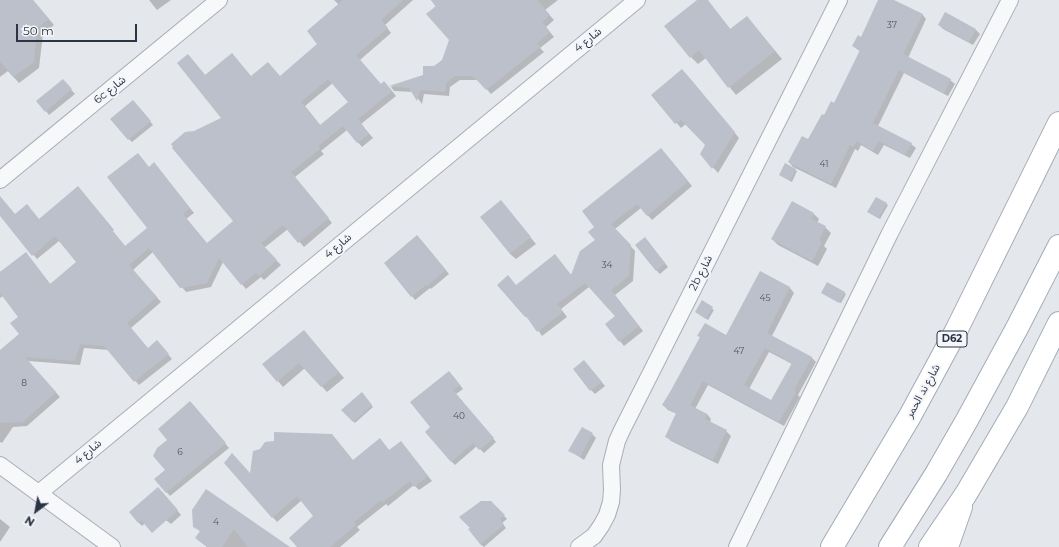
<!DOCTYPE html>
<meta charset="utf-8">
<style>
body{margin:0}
#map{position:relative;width:1059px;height:547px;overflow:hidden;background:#e4e7ec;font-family:Montserrat,sans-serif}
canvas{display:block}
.north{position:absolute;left:16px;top:491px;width:40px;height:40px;-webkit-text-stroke:3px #f4f6f9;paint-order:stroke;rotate:212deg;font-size:11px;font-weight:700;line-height:16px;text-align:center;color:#2b3445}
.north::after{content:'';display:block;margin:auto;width:14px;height:18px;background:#2b3445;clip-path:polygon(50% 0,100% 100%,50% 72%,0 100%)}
.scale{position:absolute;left:16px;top:24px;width:121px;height:18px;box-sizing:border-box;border:2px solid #2b3445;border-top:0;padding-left:5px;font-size:12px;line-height:14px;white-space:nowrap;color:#2b3445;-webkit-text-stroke:3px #f4f6f9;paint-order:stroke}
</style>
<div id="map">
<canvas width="1059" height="547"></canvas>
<div class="north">N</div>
<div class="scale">50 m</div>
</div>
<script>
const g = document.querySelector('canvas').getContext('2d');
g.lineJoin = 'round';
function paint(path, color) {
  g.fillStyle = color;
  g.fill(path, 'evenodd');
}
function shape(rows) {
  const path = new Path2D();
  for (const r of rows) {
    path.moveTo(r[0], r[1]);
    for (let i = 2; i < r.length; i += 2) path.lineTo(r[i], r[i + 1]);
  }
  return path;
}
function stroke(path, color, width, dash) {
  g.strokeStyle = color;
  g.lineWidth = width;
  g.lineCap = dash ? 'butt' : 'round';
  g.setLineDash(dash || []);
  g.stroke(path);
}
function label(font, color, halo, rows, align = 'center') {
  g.font = font + ' Montserrat,"Noto Sans Arabic",sans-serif';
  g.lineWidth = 4;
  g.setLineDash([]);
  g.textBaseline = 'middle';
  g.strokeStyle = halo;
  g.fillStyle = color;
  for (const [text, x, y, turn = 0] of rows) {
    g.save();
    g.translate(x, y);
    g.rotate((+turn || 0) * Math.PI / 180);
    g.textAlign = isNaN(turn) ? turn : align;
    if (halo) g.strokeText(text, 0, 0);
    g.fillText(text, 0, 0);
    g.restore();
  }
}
paint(shape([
 [0,0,33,0,54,25,43,34,39,68,19,83,8,71,0,77],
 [149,0,171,0,157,10],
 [334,0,413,0,385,25,391,33,360,60,381,85,389,87,396,96,361,124,373,138,362,147,347,130,321,151,324,154,295,177,332,223,304,247,288,229,264,248,281,265,264,280,261,277,246,289,223,262,211,287,186,292,153,252,133,270,161,302,131,328,148,349,161,346,172,359,139,385,108,350,84,348,80,365,28,361,60,397,27,426,13,427,2,443,0,442,0,351,20,334,19,317,3,296,0,298,0,271,1,272,30,258,51,285,78,263,59,241,37,259,0,215,0,208,15,215,39,220,82,192,114,230,112,231,126,247,148,228,149,168,158,168,194,213,186,219,207,244,234,221,195,132,222,118,188,55,206,76,280,77,319,44,339,5],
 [333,83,349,102,321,126,305,106],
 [431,0,558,0,545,10,554,20,546,27,554,37,540,48,544,52,491,94,478,80,460,80,450,87,449,96,424,94,422,104,413,92,394,91,391,87,424,76,442,61,450,40,436,7],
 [698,0,707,0,731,30,747,17,782,59,736,95,706,58,698,64,691,57],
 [880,0,892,0,922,14,926,19,908,58,950,80,955,84,948,96,904,73,878,126,911,144,916,148,910,158,884,145,878,155,861,145,858,151,855,149,836,188,793,167,789,162,808,141,825,116,835,104,861,52,853,46,861,38],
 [946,13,976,30,980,34,973,45,943,29,939,25],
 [687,75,739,138,718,173,701,154,706,145,686,124,681,128,652,95],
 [66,84,75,94,49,115,46,111],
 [136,104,153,125,132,142,129,139],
 [665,154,692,186,652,220,641,208,615,229,635,251,633,281,615,295,643,331,624,346,620,341,616,317,589,287,561,309,567,317,542,336,531,320,526,317,498,285,516,286,559,260,572,276,596,240],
 [795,170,797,171,792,182,780,175],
 [501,202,536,244,516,259,510,254],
 [886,204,888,205,880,219,870,213],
 [814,214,819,219,817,223,825,227,831,233,824,246,827,249,818,266,778,245,772,239],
 [421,240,449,274,431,289,430,288,415,300,412,296],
 [648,242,668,267,660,274,656,270],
 [760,273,790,288,794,293,772,336,811,357,816,362,798,395,800,397,784,426,708,385,695,409,707,414,711,419,710,423,726,431,731,436,718,464,671,441,666,436,677,414,668,410,663,405,727,337],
 [769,352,792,364,772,402,749,389],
 [844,293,846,294,841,303,824,294],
 [702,302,714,310,708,320,696,312],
 [309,337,344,378,327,392,305,368,283,387,278,381],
 [584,361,605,386,595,394,591,390],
 [453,376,463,389,456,394,496,442,484,453,477,446,455,465,451,461,432,427],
 [363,395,373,407,355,423,343,410],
 [194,406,229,448,170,496,155,479,166,470],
 [592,434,596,438,584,460,569,450],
 [384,444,390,451,405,447,432,481,419,490,414,485,388,506,386,504,357,527,360,530,340,547,298,547,315,517,302,500,277,522,226,463,250,475,353,461],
 [162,492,181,515,171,524,162,517,145,523,142,526,138,522],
 [491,502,507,519,502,523,506,528,484,547,480,544],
 [193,510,288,547,207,547,196,538,201,532,194,526],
 [0,519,10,527,0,542]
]), '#0003');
paint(shape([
 [0,0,33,0,49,19,37,28,34,62,13,77,0,61],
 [343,0,403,0,381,20,388,28,356,55,381,84,384,81,392,91,358,119,369,134,357,143,343,126,318,146,320,149,291,172,329,218,298,243,283,225,261,243,277,260,259,276,256,273,241,285,219,258,207,283,180,288,149,248,129,265,157,297,127,323,148,348,157,340,169,354,134,382,104,346,80,344,75,361,25,357,56,392,23,422,0,423,0,350,19,334,10,323,18,317,0,293,0,272,26,252,50,284,76,262,55,236,32,256,0,216,0,196,15,214,27,204,39,219,78,186,110,225,109,226,125,246,147,228,107,177,138,153,149,167,154,162,190,208,183,214,207,243,233,221,172,148,173,147,171,144,185,132,194,131,221,118,177,63,188,54,205,75,232,53,251,76,268,62,280,76,317,44,307,31],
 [328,79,348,102,320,125,301,102],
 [431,0,537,0,550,15,542,22,550,32,537,43,540,47,486,90,473,76,455,76,446,83,445,92,420,90,417,101,409,88,389,86,423,75,423,66,434,66,442,60,449,40,426,14,436,6],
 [697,0,708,0,730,29,747,16,775,51,728,88,699,50,690,58,664,26],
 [878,0,894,0,923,14,903,54,951,79,944,93,899,70,873,123,912,143,905,155,879,141,873,151,857,141,853,147,850,145,831,184,788,162,802,136,808,139,822,114,824,115,831,101,834,103,860,50,852,46,858,35,861,37],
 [945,12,976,29,969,42,938,25],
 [682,69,735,132,712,169,700,154,705,145,681,120,675,124,651,95],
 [63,79,72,89,45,112,36,101],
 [133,100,151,121,128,140,110,119],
 [661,148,688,181,647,216,637,204,611,224,631,245,629,276,611,290,639,326,619,342,605,324,615,316,585,283,557,304,563,312,537,332,526,316,525,317,497,285,508,275,516,285,555,254,571,275,580,251,595,240,588,232,594,227,582,211],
 [785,163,796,169,790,181,779,175],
 [876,197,887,203,878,218,867,212],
 [501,200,531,237,510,254,480,217],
 [792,201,814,213,811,219,826,226,819,240,822,242,812,261,771,239],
 [417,235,446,270,427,286,426,285,411,297,384,263],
 [645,237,665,263,656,271,635,245],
 [760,271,790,287,767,333,812,357,794,390,796,392,779,422,703,381,690,405,707,414,705,419,727,430,713,460,665,437,676,413,662,405,670,392,700,337,697,336,705,323,726,335],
 [765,348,792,363,771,400,744,385],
 [827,282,845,292,839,303,821,293],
 [702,300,713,307,706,319,695,312],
 [304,330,339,372,321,387,299,363,277,382,262,364],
 [584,360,602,382,590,391,573,369],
 [449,371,460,385,453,390,494,438,479,450,473,443,451,462,425,432,430,427,410,402],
 [362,392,372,405,353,422,341,410],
 [190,401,226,443,166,493,154,479,165,470,153,456,157,448,167,440,158,429],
 [582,427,593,433,580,457,568,451],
 [274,432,332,434,353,460,380,438,389,450,401,441,428,476,414,487,410,481,383,502,381,500,354,522,356,525,330,547,297,547,289,538,313,516,297,496,272,518,224,463,232,453,250,473,253,451,260,449,265,442,274,441],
 [158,487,178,510,152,533,141,520,138,523,129,512],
 [206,489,290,547,248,547,234,529,222,547,207,547,195,538,200,531,193,527,192,510],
 [481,501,491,501,505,515,500,519,504,525,480,544,468,529,470,528,459,517]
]), '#bbc0ca');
const street = shape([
 [0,180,219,0],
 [0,465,112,547],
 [39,493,637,0],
 [579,547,594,536,601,526,607,515,611,502,612,490,611,465,617,441,622,430,839,0],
 [737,547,890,233,1010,0]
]);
const secondary = shape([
 [947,547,961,507]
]);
const primary = shape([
 [832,547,910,416,956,331,1059,123],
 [890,547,936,474,967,420,1017,328,1059,246],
 [930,547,966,494,1017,407,1059,323]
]);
stroke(street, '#a9aeb7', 18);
stroke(secondary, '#a9aeb7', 24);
stroke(primary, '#a3abb8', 24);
stroke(street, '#f7f8fa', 16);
stroke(secondary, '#fff', 22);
stroke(primary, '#fff', 22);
label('9px', '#4f5766', null, [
 ["37",892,25],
 ["41",824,164],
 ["34",607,265],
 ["45",765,298],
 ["47",739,351],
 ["8",24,383],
 ["40",459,416],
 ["6",180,452],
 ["4",216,522]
]);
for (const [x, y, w] of [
 [952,339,30]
]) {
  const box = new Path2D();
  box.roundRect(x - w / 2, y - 8, w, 16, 3);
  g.fillStyle = '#f4f6f9';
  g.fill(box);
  stroke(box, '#2b3445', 1);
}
label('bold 10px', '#2b3445', null, [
 ["D62",952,339]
]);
label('11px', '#2b3445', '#f4f6f9', [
 ["شارع 4",588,40,-39],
 ["6c شارع",110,90,-39],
 ["شارع 4",338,246,-40],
 ["2b شارع",701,273,-63],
 ["شارع ند الحمر",923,391,-61],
 ["شارع 4",88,452,-40]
]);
</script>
